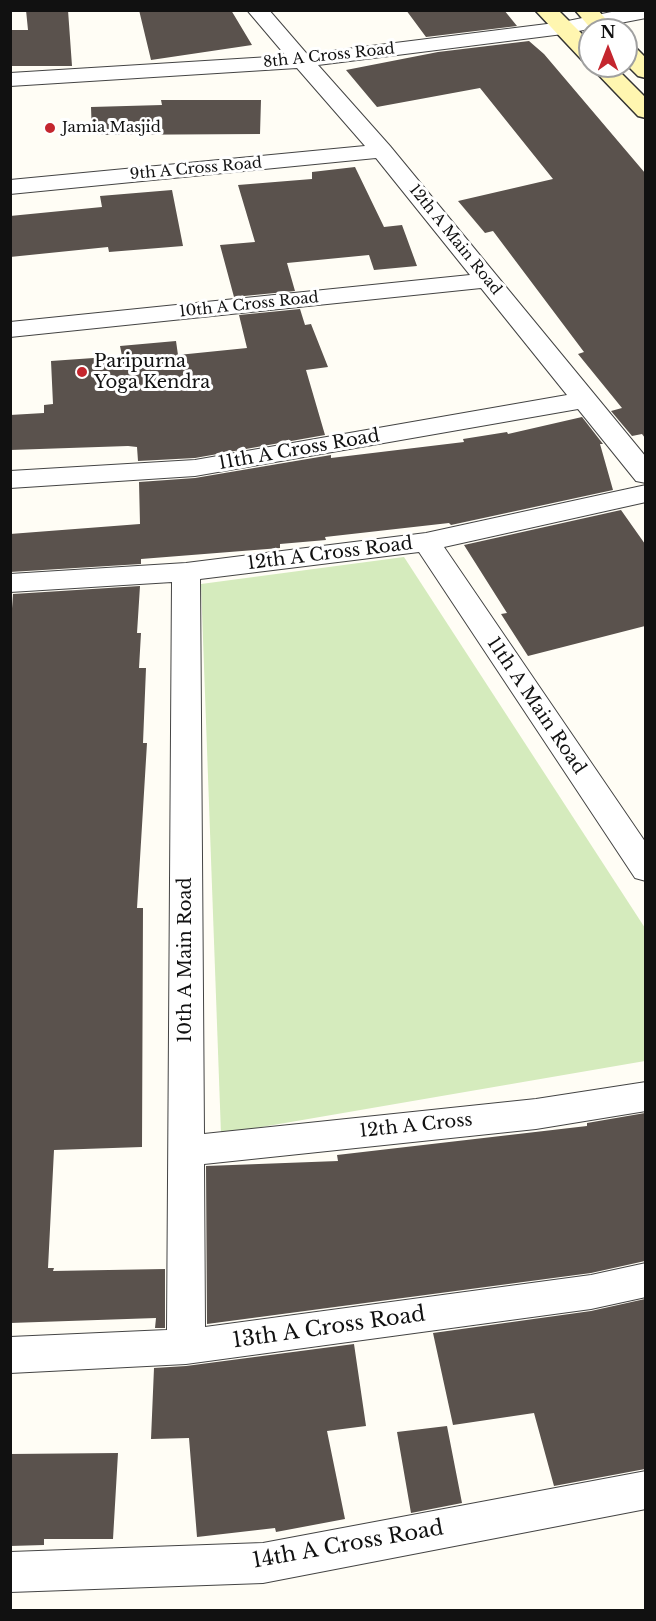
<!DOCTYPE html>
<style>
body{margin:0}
#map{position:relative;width:656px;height:1621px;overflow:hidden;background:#fffdf5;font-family:"Libre Baskerville",serif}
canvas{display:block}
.frame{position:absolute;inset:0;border:12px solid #111;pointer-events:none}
.north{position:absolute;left:578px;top:18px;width:60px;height:60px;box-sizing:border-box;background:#fff;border:2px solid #a0a0a0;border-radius:50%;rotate:0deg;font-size:16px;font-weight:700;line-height:24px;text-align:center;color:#111}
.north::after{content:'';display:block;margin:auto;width:21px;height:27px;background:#c4262e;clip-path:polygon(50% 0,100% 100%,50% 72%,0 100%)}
</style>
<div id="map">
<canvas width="656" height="1621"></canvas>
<div class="frame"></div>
<div class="north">N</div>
</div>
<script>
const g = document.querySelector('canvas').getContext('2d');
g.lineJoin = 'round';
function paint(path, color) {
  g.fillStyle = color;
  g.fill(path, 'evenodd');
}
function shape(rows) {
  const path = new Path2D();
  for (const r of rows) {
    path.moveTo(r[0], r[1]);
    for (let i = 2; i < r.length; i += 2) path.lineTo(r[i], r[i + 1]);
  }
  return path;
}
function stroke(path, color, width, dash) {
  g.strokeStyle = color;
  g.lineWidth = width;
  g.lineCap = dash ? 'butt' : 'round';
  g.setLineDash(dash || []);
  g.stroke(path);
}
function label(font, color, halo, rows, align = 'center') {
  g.font = font + ' "Libre Baskerville",serif';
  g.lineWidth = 6;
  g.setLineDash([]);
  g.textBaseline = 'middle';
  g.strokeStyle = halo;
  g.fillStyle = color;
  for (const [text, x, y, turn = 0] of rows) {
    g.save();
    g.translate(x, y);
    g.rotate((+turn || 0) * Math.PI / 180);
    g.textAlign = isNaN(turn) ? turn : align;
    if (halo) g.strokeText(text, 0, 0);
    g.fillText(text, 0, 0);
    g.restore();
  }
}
paint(shape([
 [404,557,645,928,645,1061,221,1134,201,584]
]), '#d5ebbd');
paint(shape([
 [26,10,68,10,72,66,10,66,10,30,28,30],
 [139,10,231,10,252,45,151,60],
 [406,10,504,10,517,26,426,37],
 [529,41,544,54,645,173,645,438,642,434,632,436,611,411,622,408,578,354,584,352,493,231,485,233,458,201,553,179,480,88,377,107,346,70,438,52],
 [161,100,261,100,260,134,92,135,91,107,162,105],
 [355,167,384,227,402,225,417,266,374,270,369,255,287,263,295,291,234,297,220,245,255,242,238,185,312,179,312,172],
 [172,190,183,246,109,252,108,247,10,257,10,216,102,207,100,196],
 [300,309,305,325,311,324,328,367,306,370,325,435,195,458,138,461,137,447,128,446,10,450,10,415,44,413,44,405,53,404,51,361,122,356,120,346,176,341,178,355,247,348,239,315],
 [582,417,603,444,600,444,613,490,451,525,449,523,325,537,326,540,280,544,280,548,141,559,141,564,10,572,10,534,140,524,139,482,195,478,331,455,331,458,464,442,463,439,507,432,508,434],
 [621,510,645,544,645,626,528,656,501,614,507,613,464,545],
 [140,586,137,633,141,633,139,668,146,668,143,743,147,743,137,908,143,908,142,1147,54,1150,48,1268,54,1268,53,1271,165,1269,165,1328,155,1328,156,1318,10,1323,10,637,13,594],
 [645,1113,645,1261,591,1273,207,1324,206,1166,338,1161,337,1155,587,1126,587,1123],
 [645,1299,645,1469,554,1486,534,1413,453,1425,433,1333,591,1311],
 [354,1344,366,1426,327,1431,345,1519,276,1532,275,1528,197,1537,189,1438,151,1439,154,1368,186,1366],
 [447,1426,462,1503,411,1513,397,1432],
 [118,1453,113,1539,44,1539,44,1545,10,1546,10,1454]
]), '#5a524d');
const street = shape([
 [247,10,269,10,307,54,563,22,621,10,646,10,646,18,563,34,318,65,390,146,646,457,646,483,636,481,578,409,195,476,10,488,10,471,195,460,567,395,481,288,10,337,10,322,470,275,376,158,10,194,10,180,365,146,297,68,10,86,10,73,286,56,247,10],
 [646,485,646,502,444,547,646,843,646,881,635,878,419,552,200,579,204,1134,536,1099,646,1082,646,1111,536,1129,204,1164,205,1327,591,1275,646,1263,646,1297,591,1309,186,1364,10,1373,10,1337,167,1330,172,582,10,592,10,574,186,563,426,533,646,485],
 [646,1471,646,1509,263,1583,10,1592,10,1552,263,1543,646,1471]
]);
const secondary = shape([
 [535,10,558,10,590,42,590,62,582,60,535,10],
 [575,10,598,10,615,30,592,30,575,10],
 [626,44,634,46,646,58,646,78,638,76,626,64,626,44],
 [590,66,614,66,646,98,646,118,638,116,590,66]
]);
stroke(street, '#444', 2);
stroke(secondary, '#333', 3);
paint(street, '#fff');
paint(secondary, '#fff6b0');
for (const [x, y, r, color] of [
 [50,128,6,"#c4262e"],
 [82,372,6,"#c4262e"]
]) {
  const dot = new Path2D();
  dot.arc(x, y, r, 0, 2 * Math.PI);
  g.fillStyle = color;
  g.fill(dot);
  stroke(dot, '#fff', 2);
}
label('15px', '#111', '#fff', [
 ["8th A Cross Road",329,56,-6],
 ["9th A Cross Road",196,169,-5],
 ["12th A Main Road",455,240,51],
 ["10th A Cross Road",249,305,-6]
]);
label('15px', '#111', '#fff', [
 ["Jamia Masjid",62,128]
], 'left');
label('18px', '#111', '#fff', [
 ["Paripurna",94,362],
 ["Yoga Kendra",94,383]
], 'left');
label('18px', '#111', '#fff', [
 ["11th A Cross Road",299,450,-10],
 ["12th A Cross Road",330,554,-7],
 ["11th A Main Road",536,706,56],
 ["10th A Main Road",186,960,-90],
 ["12th A Cross",416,1126,-6]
]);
label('21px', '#111', '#fff', [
 ["13th A Cross Road",329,1328,-8],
 ["14th A Cross Road",348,1545,-10]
]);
</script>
